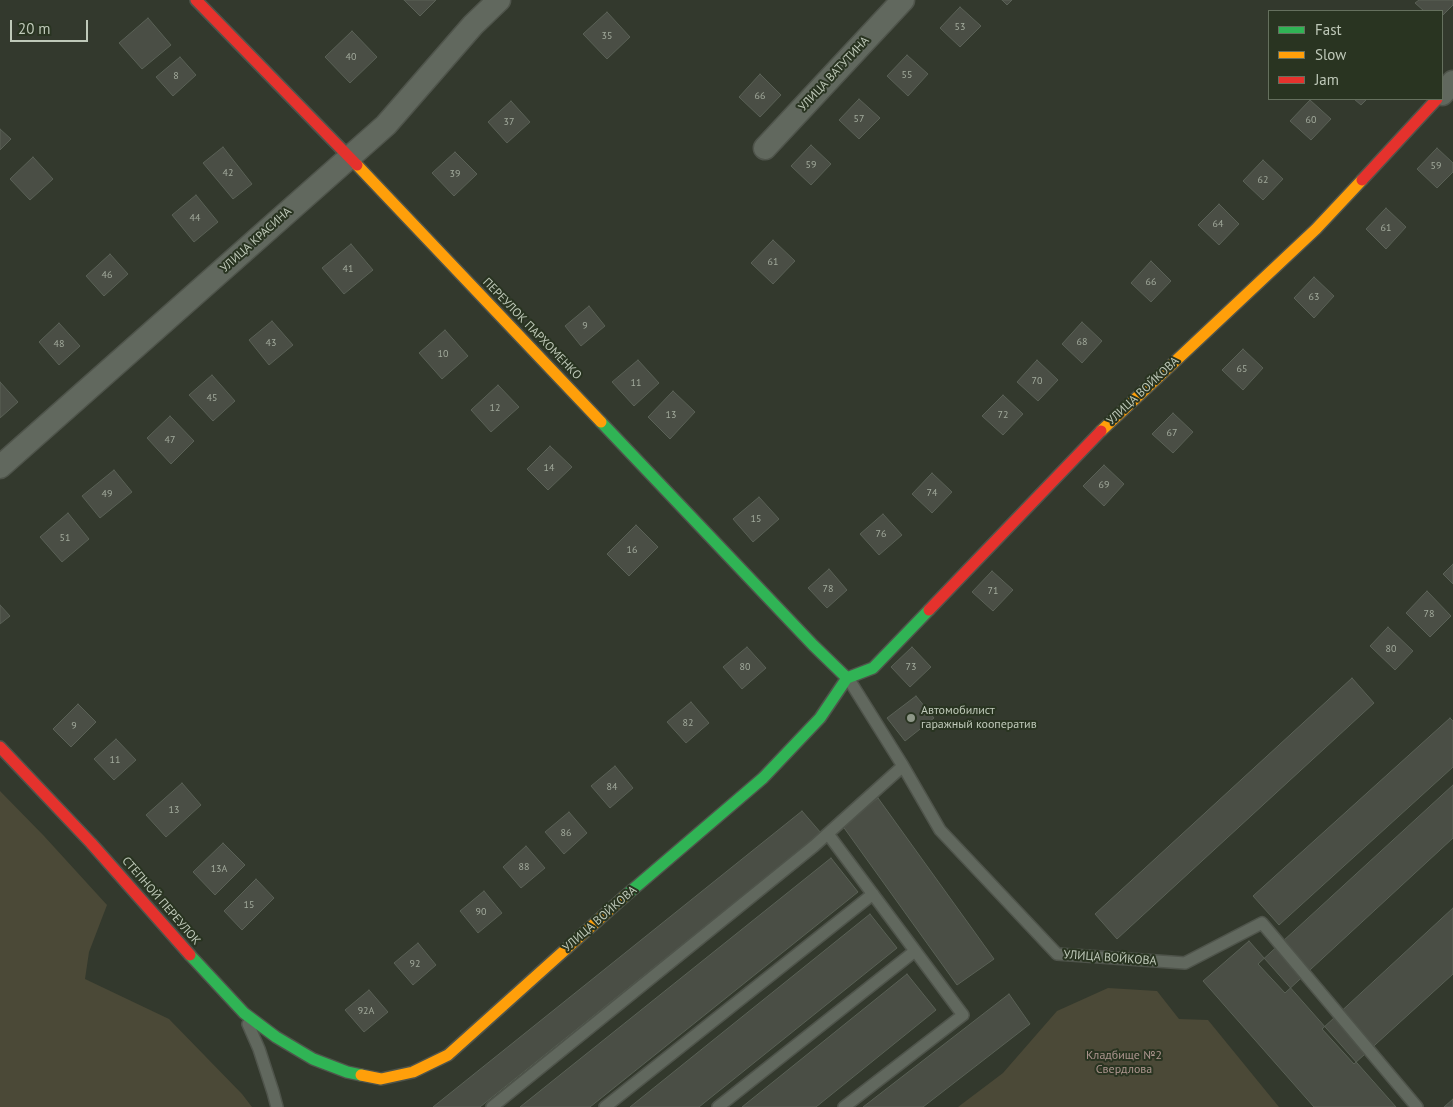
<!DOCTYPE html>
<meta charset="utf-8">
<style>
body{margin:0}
#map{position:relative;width:1453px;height:1107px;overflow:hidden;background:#33392d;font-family:"PT Sans",sans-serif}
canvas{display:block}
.legend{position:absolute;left:1268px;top:10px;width:175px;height:90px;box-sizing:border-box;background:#293421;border:1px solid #65705e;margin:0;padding:6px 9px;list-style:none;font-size:15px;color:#bfc9b9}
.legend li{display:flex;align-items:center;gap:10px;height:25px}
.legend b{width:25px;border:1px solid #65705e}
.scale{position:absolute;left:10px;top:20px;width:78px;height:22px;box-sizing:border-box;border:2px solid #bfc9b9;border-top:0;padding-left:6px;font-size:15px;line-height:18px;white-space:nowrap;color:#bfc9b9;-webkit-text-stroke:4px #293421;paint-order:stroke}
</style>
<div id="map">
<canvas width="1453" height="1107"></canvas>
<ul class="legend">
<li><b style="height:6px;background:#30b455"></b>Fast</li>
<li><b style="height:6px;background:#ff9f0a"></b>Slow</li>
<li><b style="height:6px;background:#e5322d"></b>Jam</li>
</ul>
<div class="scale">20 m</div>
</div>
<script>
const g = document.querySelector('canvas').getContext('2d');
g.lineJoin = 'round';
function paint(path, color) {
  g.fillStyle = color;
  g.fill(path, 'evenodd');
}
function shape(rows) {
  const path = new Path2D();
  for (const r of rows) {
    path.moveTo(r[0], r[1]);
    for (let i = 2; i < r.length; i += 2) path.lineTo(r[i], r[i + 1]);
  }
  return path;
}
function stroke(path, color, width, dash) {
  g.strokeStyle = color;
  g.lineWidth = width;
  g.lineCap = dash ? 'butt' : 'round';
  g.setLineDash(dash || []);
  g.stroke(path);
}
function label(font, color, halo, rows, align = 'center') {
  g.font = font + ' "PT Sans",sans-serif';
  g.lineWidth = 4;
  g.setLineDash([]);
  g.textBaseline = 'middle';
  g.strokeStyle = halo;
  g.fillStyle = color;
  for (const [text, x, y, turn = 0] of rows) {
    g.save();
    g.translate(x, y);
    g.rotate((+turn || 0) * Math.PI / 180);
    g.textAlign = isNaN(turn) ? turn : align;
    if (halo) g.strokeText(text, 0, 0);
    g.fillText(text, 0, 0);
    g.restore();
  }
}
paint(shape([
 [0,791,44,836,107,905,89,952,85,979,169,1019,242,1094,252,1107,0,1107],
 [1108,988,1157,991,1179,1019,1208,1020,1279,1107,958,1107,1003,1073,1057,1011]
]), '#4b4937');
const building = shape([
 [404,0,436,0,420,16,404,0],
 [1002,0,1012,0,1007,5,1002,0],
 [1419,0,1453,0,1453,5,1442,16,1442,11,1424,11,1415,3,1419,0],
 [960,7,981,26,960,47,940,28,960,7],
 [607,12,630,37,607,59,583,34,607,12],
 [148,18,171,45,142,69,119,43,148,18],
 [352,31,377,57,350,83,325,57,352,31],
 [907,55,928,74,908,96,887,76,907,55],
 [180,57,196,75,173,96,156,77,180,57],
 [760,74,781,95,760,117,739,97,760,74],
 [859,99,880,118,859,139,839,120,859,99],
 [1354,99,1367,99,1361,105,1354,99],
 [1310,100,1331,119,1311,140,1290,121,1310,100],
 [511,101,530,122,507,143,488,122,511,101],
 [0,129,11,139,0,150,0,129],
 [811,145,831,164,811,185,791,166,811,145],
 [223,147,252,184,233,199,203,163,223,147],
 [1437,148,1453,163,1453,172,1437,188,1417,169,1437,148],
 [455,152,477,174,454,196,432,173,455,152],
 [33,157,53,179,30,200,10,179,33,157],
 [1263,160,1283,179,1263,200,1243,181,1263,160],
 [196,195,218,222,194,242,172,215,196,195],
 [1219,204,1239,224,1219,245,1198,225,1219,204],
 [1386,208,1406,227,1386,249,1366,229,1386,208],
 [773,240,795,261,773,284,751,263,773,240],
 [351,244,373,270,344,294,322,268,351,244],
 [110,254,128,274,104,296,86,276,110,254],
 [1151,261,1171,281,1151,302,1131,283,1151,261],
 [1314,277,1334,296,1314,318,1294,298,1314,277],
 [589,306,605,326,581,346,565,326,589,306],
 [272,321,293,345,269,365,249,340,272,321],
 [1082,322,1102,341,1082,363,1062,344,1082,322],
 [59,323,80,346,59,365,39,342,59,323],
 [445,330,468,356,442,379,419,353,445,330],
 [1243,349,1263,368,1243,390,1222,370,1243,349],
 [638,360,659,383,634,406,612,382,638,360],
 [1037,360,1058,380,1038,401,1017,382,1037,360],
 [212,375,235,401,213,421,189,395,212,375],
 [0,382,18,402,0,418,0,382],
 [498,385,519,407,491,432,471,410,498,385],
 [673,391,695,412,670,439,648,417,673,391],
 [1003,395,1023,414,1003,435,982,416,1003,395],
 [1173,413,1193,432,1173,453,1152,434,1173,413],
 [170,416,194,441,171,464,147,438,170,416],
 [550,446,572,467,548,490,527,469,550,446],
 [1104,465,1124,484,1104,506,1083,486,1104,465],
 [114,470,132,492,100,518,82,496,114,470],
 [932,473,952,492,932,513,912,494,932,473],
 [759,497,779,519,753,542,733,519,759,497],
 [68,513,89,539,62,562,40,537,68,513],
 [883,514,902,535,879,555,860,534,883,514],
 [636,525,658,547,629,576,607,554,636,525],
 [1453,564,1453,584,1443,574,1453,564],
 [829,569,847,590,827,608,808,588,829,569],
 [992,571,1013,590,993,611,972,592,992,571],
 [1427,591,1451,616,1430,637,1406,613,1427,591],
 [0,605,10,616,0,624,0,605],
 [1388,627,1413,651,1395,670,1370,646,1388,627],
 [747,647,766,668,742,689,723,667,747,647],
 [912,647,931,667,910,687,891,667,912,647],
 [1352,678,1374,703,1117,939,1095,914,1352,678],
 [916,696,934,718,905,741,887,718,916,696],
 [691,702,709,723,686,743,667,722,691,702],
 [78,704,96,722,71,747,53,729,78,704],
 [1450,718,1453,721,1453,767,1279,925,1253,896,1450,718],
 [116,739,136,760,114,780,94,759,116,739],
 [615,766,633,788,610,808,591,786,615,766],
 [182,783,201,805,166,837,146,815,182,783],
 [1453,785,1453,838,1285,993,1258,964,1453,785],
 [878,798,994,959,957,985,842,825,878,798],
 [802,811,821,833,480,1107,433,1107,802,811],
 [569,812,587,833,564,854,545,832,569,812],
 [223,843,245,865,215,895,193,872,223,843],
 [526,846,545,868,521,888,503,867,526,846],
 [831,858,858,892,590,1107,520,1107,831,858],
 [256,879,274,898,242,930,224,911,256,879],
 [484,891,502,913,478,933,460,911,484,891],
 [1453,908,1453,974,1354,1064,1322,1029,1453,908],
 [870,914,897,948,699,1107,630,1107,870,914],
 [1249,941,1396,1107,1314,1107,1203,981,1249,941],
 [418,943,436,965,413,985,394,963,418,943],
 [907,974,936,1010,816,1107,742,1107,907,974],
 [369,990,388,1012,364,1032,345,1010,369,990],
 [1009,994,1030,1024,923,1107,863,1107,1009,994],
 [1453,1099,1453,1107,1444,1107,1453,1099]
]);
paint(building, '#4a4e45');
stroke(building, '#5a6156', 1);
const lane = shape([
 [848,678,903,766,940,830,1057,954,1185,963,1262,923,1417,1107],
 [828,834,963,1015,844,1107],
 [248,1024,259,1049,273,1092,277,1107],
 [492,1107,814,846,903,766],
 [605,1107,873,894],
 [718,1107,915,951]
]);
const street = shape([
 [1442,94,1453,82],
 [765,148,903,0],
 [0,467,386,125,473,25,499,0]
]);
const fast = shape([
 [601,422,813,645,847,678],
 [624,897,763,778,820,718,847,678,873,668,929,610],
 [190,955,244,1013,276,1037,313,1059,347,1072,361,1075]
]);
const slow = shape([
 [357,165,601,422],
 [1101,431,1316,229,1362,180],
 [361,1075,381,1079,413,1072,448,1055,624,897]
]);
const jam = shape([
 [196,0,357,165],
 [1362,180,1437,99],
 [929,610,1101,431],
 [0,747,91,843,190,955]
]);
stroke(lane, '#4f544b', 14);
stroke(street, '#4f544b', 25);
stroke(fast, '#4f544b', 14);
stroke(slow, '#4f544b', 14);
stroke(jam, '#4f544b', 14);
stroke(lane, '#61685e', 11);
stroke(street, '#61685e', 22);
stroke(fast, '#30b455', 11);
stroke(slow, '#ff9f0a', 11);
stroke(jam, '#e5322d', 11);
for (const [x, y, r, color] of [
 [911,718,5,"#8e9788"]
]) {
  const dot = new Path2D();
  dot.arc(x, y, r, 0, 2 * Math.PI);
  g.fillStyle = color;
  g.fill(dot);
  stroke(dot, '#293421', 2);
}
label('10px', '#a2aa9c', null, [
 ["53",960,27],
 ["35",607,36],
 ["40",351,57],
 ["55",907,75],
 ["8",176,76],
 ["66",760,96],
 ["57",859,119],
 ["60",1311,120],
 ["37",509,122],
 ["59",811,165],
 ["59",1436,166],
 ["42",228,173],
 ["39",455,174],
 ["62",1263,180],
 ["44",195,218],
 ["64",1218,224],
 ["61",1386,228],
 ["61",773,262],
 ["41",348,269],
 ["46",107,275],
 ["66",1151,282],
 ["63",1314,297],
 ["9",585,326],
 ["68",1082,342],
 ["43",271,343],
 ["48",59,344],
 ["10",443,354],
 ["65",1242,369],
 ["70",1037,381],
 ["11",636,383],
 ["45",212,398],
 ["12",495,408],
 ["13",671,415],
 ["72",1003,415],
 ["67",1172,433],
 ["47",170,440],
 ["14",549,468],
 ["69",1104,485],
 ["74",932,493],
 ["49",107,494],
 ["15",756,519],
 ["76",881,534],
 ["51",65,538],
 ["16",632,550],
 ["78",828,589],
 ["71",993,591],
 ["78",1429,614],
 ["80",1391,649],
 ["80",745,667],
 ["73",911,667],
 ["82",688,723],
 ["9",74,726],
 ["11",115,760],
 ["84",612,787],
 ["13",174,810],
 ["86",566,833],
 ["88",524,867],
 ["13А",219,869],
 ["15",249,905],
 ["90",481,912],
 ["92",415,964],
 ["92А",366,1011]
]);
label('12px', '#bfc9b9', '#293421', [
 ["УЛИЦА ВАТУТИНА",834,74,-47],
 ["УЛИЦА КРАСИНА",256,240,-42],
 ["ПЕРЕУЛОК ПАРХОМЕНКО",532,329,46],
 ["УЛИЦА ВОЙКОВА",1143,391,-43],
 ["СТЕПНОЙ ПЕРЕУЛОК",161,901,49],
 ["УЛИЦА ВОЙКОВА",600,919,-41],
 ["УЛИЦА ВОЙКОВА",1110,958,4]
]);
label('12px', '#bfc9b9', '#293421', [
 ["Автомобилист",921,711],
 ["гаражный кооператив",921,725]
], 'left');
label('12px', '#ac958e', '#293421', [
 ["Кладбище №2",1124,1056],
 ["Свердлова",1124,1070]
]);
</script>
